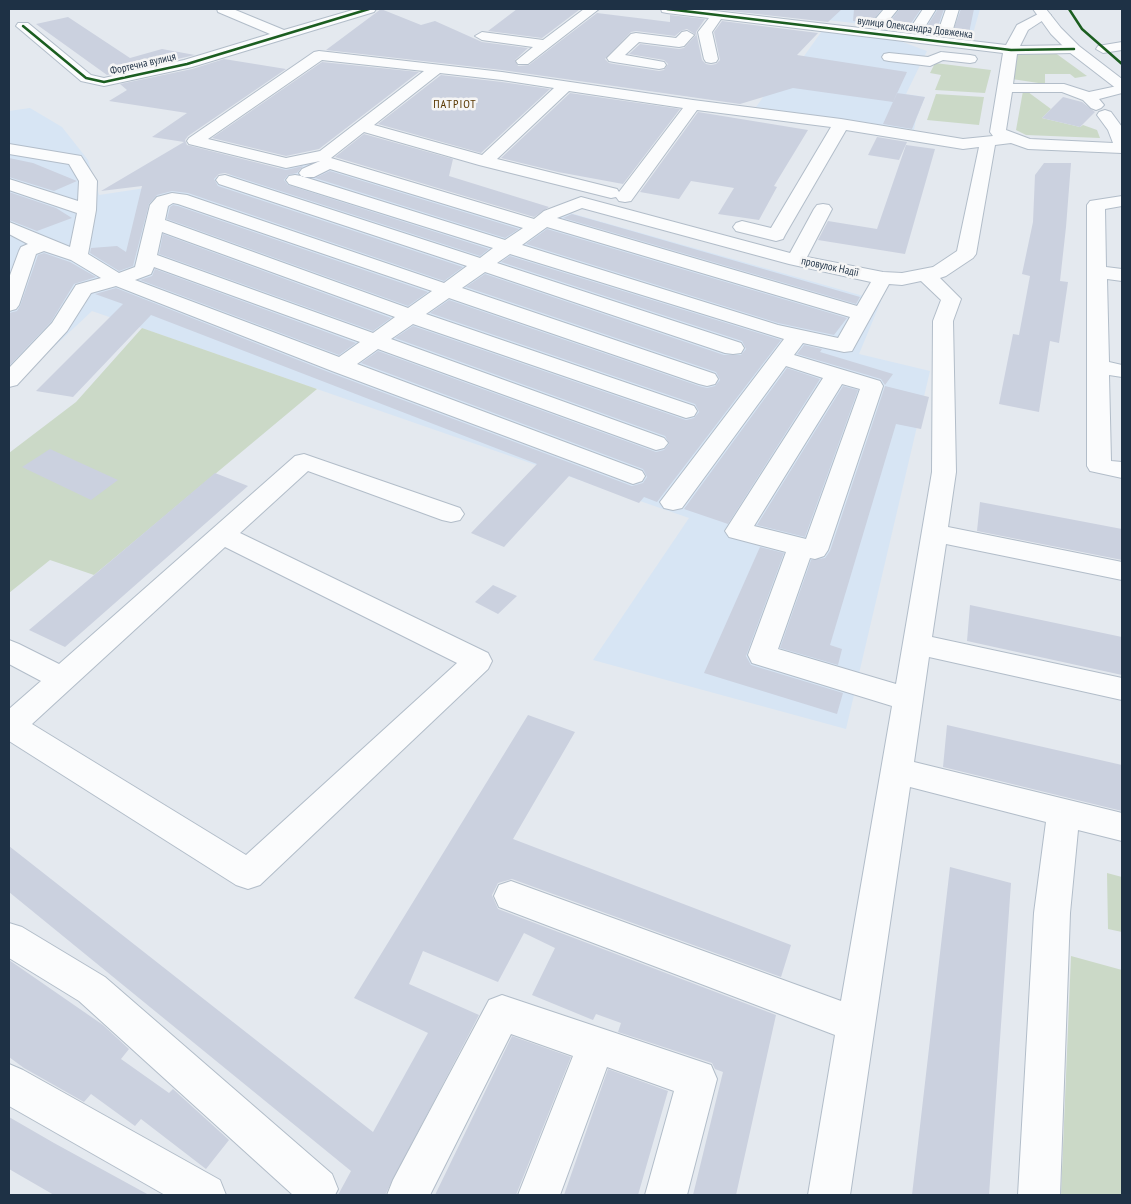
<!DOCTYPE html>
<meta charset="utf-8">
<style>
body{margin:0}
#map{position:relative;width:1131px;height:1204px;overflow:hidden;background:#e4e9ef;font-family:"PT Sans Narrow",sans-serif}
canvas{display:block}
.frame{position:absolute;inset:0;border:10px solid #1e3145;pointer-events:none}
</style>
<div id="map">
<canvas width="1131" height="1204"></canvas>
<div class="frame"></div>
</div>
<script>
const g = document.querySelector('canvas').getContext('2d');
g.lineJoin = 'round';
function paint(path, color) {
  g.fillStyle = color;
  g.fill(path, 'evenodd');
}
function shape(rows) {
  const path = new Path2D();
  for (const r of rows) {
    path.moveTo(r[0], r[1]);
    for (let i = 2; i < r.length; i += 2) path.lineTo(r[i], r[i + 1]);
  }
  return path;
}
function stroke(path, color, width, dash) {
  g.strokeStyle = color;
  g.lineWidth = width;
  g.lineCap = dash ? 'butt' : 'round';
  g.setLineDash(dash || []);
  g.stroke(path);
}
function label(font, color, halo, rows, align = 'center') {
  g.font = font + ' "PT Sans Narrow",sans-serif';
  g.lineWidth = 5;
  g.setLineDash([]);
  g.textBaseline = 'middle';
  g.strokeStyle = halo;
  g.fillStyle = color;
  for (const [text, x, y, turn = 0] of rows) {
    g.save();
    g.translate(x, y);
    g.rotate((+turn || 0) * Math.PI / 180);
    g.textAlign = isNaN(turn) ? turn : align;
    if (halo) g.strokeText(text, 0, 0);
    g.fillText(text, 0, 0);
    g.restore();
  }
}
paint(shape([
 [734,9,980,9,972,37],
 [822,31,900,41,927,51,906,94,925,97,916,119,914,130,756,107,787,64,799,63],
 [30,108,62,127,88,160,99,195,331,160,542,229,567,212,881,301,859,354,930,371,846,729,593,660,689,518,92,311,9,389,9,111]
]), '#d7e5f4');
paint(shape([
 [1054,52,1087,76,1075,78,1070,74,1045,74,1045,84,1012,79,1017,54],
 [935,63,991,70,985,93,935,90,941,75,930,73],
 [1023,91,1028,92,1051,109,1042,118,1080,127,1083,125,1097,130,1100,138,1026,135,1016,130],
 [936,94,984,97,979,125,927,120],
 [142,328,317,389,94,575,50,560,9,593,9,453,76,402],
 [1107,873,1122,877,1122,932,1108,929],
 [1071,956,1122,970,1122,1195,1061,1195]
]), '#cbd9c7');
paint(shape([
 [381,9,421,25,435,21,482,42,528,48,515,60,518,66,529,65,597,13,670,22,670,15,705,19,696,32,702,60,706,64,711,65,716,64,720,60,714,32,722,21,818,33,797,55,907,72,893,102,793,88,740,104,502,70,326,50],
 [687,29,696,35,684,48,679,49,640,44,629,54,664,60,668,64,664,70,659,71,614,64,609,63,605,59,631,32,636,31,675,36,681,31],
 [517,9,569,9,579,10,542,38,488,31],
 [712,9,842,9,828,22],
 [854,9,882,9,870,24,853,21],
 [900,9,921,9,907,29,886,26],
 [938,9,944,9,937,29,926,28],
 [961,9,974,9,969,33,953,31],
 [68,17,130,58,162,49,195,55,107,75,36,24],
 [224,59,286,69,188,136,185,140,187,145,286,170,303,166,297,173,288,175,284,180,288,185,489,249,480,256,225,173,219,174,214,179,218,186,463,267,444,281,188,193,172,191,157,195,149,204,133,266,119,271,90,253,91,248,117,246,126,252,142,186,101,191,184,142,152,137,187,113,109,101,127,90,120,84,192,69],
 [322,62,419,72,319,149,286,156,212,138],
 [441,75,502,82,550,89,481,153,378,124],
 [570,93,680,109,623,184,558,172,501,158],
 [897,93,925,97,912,129,883,124],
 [1063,97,1082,102,1095,112,1080,127,1042,118],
 [698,112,808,130,774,186,777,187,759,220,718,214,734,188,691,181,679,199,640,192],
 [364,134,453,159,449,176,549,207,534,217,335,157],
 [877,137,907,142,899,160,868,155],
 [906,145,935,149,905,254,818,240,828,221,877,229],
 [9,158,33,163,77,181,54,191,9,177],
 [1044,163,1071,163,1066,227,1060,281,1068,282,1059,343,1050,341,1039,412,999,404,1013,334,1019,335,1030,276,1022,274,1033,222,1035,175],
 [330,171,519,229,505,238,315,178],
 [9,192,56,208,72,218,37,231,9,220],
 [173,205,178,206,428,292,408,306,167,219,170,207],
 [572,214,618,227,860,297,856,304,563,218],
 [547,229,847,318,834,335,778,323,526,244],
 [163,234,391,318,373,331,159,254],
 [44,253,70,262,96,277,74,284,51,322,9,366,9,313,17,311,20,306,38,255],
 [510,256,781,340,657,502,644,497,639,503,569,476,504,547,471,533,537,464,151,315,73,397,36,391,123,304,95,294,116,288,331,373,632,486,643,483,647,477,643,469,361,363,378,351,656,452,664,450,669,444,665,436,395,338,413,326,686,420,694,418,699,412,695,404,430,313,449,300,699,386,707,388,715,386,720,380,716,372,466,287,485,274,724,355,741,355,746,349,742,341,501,262],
 [155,269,356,343,339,355,140,280,152,276],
 [804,345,822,349,820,352,893,374,885,385,881,379,797,354],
 [787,368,820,379,728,524,684,509],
 [843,386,858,390,805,537,757,525],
 [885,386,929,397,921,429,896,424,830,645,842,649,838,665,780,648,811,560,825,558,830,551],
 [50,449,118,480,91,500,22,467],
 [215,473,248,486,65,647,29,630],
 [980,502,1122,529,1122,560,977,531],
 [760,547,784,553,746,656,751,665,843,693,837,714,704,673],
 [493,585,517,596,498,614,475,602],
 [970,605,1122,637,1122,675,967,641],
 [528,715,575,732,513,839,791,945,781,977,512,879,498,883,492,895,498,909,776,1015,736,1195,693,1195,723,1072,715,1069,712,1063,618,1032,621,1023,596,1014,593,1020,532,995,555,948,524,933,498,982,423,951,409,984,479,1015,385,1195,338,1195,351,1171,9,892,9,846,373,1132,428,1033,354,998],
 [947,725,1122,765,1122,811,943,767],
 [950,867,1011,883,989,1195,912,1195],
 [9,960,103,1025,129,1049,121,1059,169,1093,173,1089,229,1140,206,1169,141,1119,135,1126,91,1094,84,1102,24,1068,9,1057],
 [512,1036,571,1057,516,1195,435,1195],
 [608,1069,668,1091,638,1195,564,1195],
 [9,1117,54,1143,149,1195,54,1195,9,1169]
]), '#cbd1df');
const minor = shape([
 [217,9,233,9,284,30,356,9,376,9,374,12,192,67,104,86,81,81,16,26,18,23,28,23,91,75,104,78,184,60,270,34,218,12,217,9],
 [584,9,599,9,528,64,518,64,516,61,533,47,482,40,475,36,482,32,543,40,584,9],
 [661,9,698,9,1006,45,1017,25,1044,11,1051,15,1028,30,1020,46,1074,45,1081,49,1074,53,1017,54,1013,84,1064,84,1089,92,1122,85,1122,93,1099,99,1104,105,1101,108,1096,110,1091,108,1083,100,1062,92,1012,92,1006,130,1030,139,1113,143,1108,130,1097,115,1099,112,1105,110,1111,112,1122,127,1122,153,1028,149,1011,143,995,145,976,254,973,258,946,276,940,278,961,299,953,321,956,472,948,527,1122,562,1122,580,946,544,932,637,1122,678,1122,700,929,657,914,762,1122,813,1122,841,1078,830,1070,913,1060,1195,1018,1195,1034,913,1046,822,910,787,850,1195,808,1195,835,1035,499,907,494,896,499,885,511,881,841,1001,892,706,752,663,748,655,786,552,729,537,725,531,823,378,786,366,682,508,673,510,664,508,660,502,784,339,510,254,497,263,741,343,744,348,741,353,733,354,725,353,485,272,462,288,715,374,718,379,715,384,707,386,699,384,449,298,426,314,694,406,697,411,694,416,686,418,413,324,391,339,664,438,668,443,664,448,656,450,378,349,357,364,642,471,645,476,642,481,633,484,332,371,116,286,91,293,67,331,17,385,9,387,9,368,52,323,76,285,101,278,71,260,44,251,36,254,19,305,16,309,9,311,9,278,19,251,21,247,28,244,9,234,9,222,70,247,77,213,9,190,9,179,78,201,79,181,69,164,9,154,9,144,81,156,97,181,96,210,88,254,119,273,135,267,150,205,157,197,172,193,187,195,444,283,467,266,219,184,216,180,219,176,225,175,480,258,493,248,289,184,286,180,289,176,295,175,301,176,505,240,523,228,330,169,314,177,302,177,299,173,302,169,320,161,286,168,189,144,187,141,189,138,314,52,319,51,502,72,693,100,841,119,963,139,993,136,990,132,1003,53,721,19,712,32,718,59,716,62,711,63,706,62,704,59,698,32,709,18,667,13,662,12,661,9],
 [322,60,424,71,320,151,286,158,208,139,322,60],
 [440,73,502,80,554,88,482,155,374,125,440,73],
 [569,91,683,108,619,192,617,189,497,159,569,91],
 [697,110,831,127,771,228,742,221,736,223,733,227,736,231,776,241,783,239,785,235,846,130,963,149,979,147,957,251,933,267,902,273,883,272,807,257,832,209,829,205,823,204,817,205,814,209,790,253,581,197,544,211,534,219,331,158,364,132,479,165,611,198,616,197,619,201,625,202,631,201,697,110],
 [173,203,178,204,432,291,408,308,165,220,168,206,173,203],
 [582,208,789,264,871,282,857,306,557,218,582,208],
 [547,227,850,317,838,338,778,325,522,245,547,227],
 [162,232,395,317,373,333,157,255,162,232],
 [154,267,360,342,339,357,135,280,151,274,154,267],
 [921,281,941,300,933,321,932,472,896,684,778,649,810,558,815,559,824,556,828,550,883,386,880,381,794,355,803,343,844,352,852,351,889,284,902,285,921,281],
 [842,384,860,389,806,539,754,526,842,384],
 [884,9,898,9,884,26,874,26,872,23,884,9],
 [923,9,936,9,923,30,913,30,911,27,923,9],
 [946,9,959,9,953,29,946,33,939,29,946,9],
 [687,31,694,35,684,46,679,47,639,42,625,55,664,62,666,65,664,68,659,69,614,62,609,61,607,58,631,34,636,33,676,38,682,32,687,31],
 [1122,42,1122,50,1103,53,1096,49,1098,46,1122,42],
 [941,52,970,55,975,56,977,59,975,62,970,63,943,60,930,66,889,61,884,60,882,57,884,54,889,53,928,57,941,52],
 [1122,196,1122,206,1105,209,1106,267,1122,269,1122,281,1107,279,1109,362,1122,365,1122,377,1109,375,1111,461,1122,462,1122,478,1090,471,1087,466,1087,205,1090,201,1122,196],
 [304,454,460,508,464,514,460,520,451,522,442,520,308,471,240,533,488,653,492,661,488,669,260,885,248,889,236,885,9,741,9,709,41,681,9,664,9,640,19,644,59,664,295,456,304,454],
 [225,547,457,663,246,855,32,724,225,547],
 [9,923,22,927,105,977,332,1174,338,1189,335,1195,293,1195,79,1001,9,958,9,923],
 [502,995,711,1065,717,1079,687,1195,645,1195,674,1091,607,1067,560,1195,518,1195,573,1056,511,1034,430,1195,387,1195,393,1180,489,1000,502,995],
 [9,1064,23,1070,220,1180,226,1195,165,1195,9,1106,9,1064]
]);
const major = shape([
 [1033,9,1046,9,1061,28,1079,46,1122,79,1122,90,1117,89,1069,52,1051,34,1033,9]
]);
stroke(minor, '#b2bdc9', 2);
stroke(major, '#b2bdc9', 2);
paint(minor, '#fbfcfd');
paint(major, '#fbfcfd');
stroke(shape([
 [667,9,1011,50,1074,49],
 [1069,9,1082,29,1122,64],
 [23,26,86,78,104,82,187,64,369,9]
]), '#1b5e20', 2.5);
label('11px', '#1e3145', '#f5f5f5', [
 ["вулиця Олександра Довженка",915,28,7],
 ["Фортечна вулиця",143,64,-13],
 ["провулок Надії",830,267,12]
]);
g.letterSpacing = '1px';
label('12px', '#593700', '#f5f5f5', [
 ["ПАТРІОТ",455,105]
]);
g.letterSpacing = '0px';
</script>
